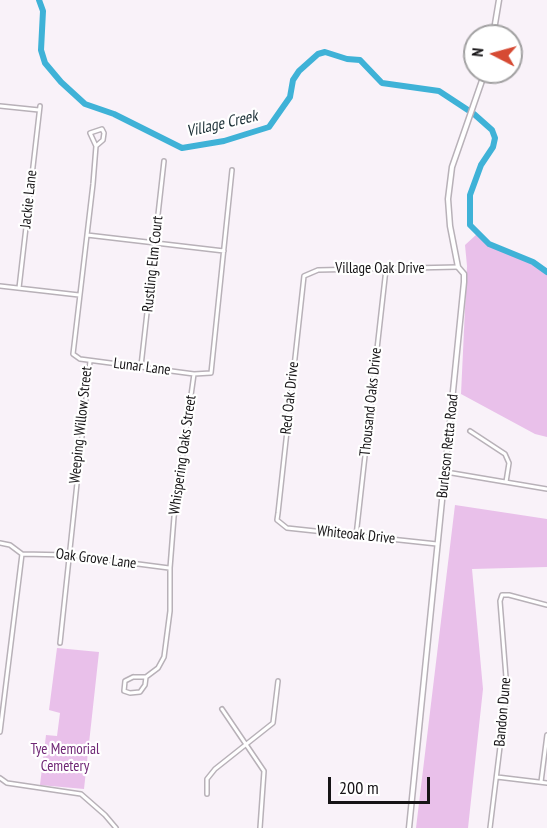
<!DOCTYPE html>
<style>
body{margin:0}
#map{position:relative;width:547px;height:828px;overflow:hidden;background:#f9f2f9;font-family:"PT Sans Narrow",sans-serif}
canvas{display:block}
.north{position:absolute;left:463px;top:24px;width:60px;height:60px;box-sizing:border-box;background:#fff;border:2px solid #a2a1a2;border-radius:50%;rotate:276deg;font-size:16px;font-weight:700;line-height:24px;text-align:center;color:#161416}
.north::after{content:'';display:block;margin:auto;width:21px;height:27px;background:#d64a33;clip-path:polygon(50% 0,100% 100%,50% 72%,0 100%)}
.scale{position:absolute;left:328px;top:777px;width:102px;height:27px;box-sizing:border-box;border:3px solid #161416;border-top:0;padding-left:8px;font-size:18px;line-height:21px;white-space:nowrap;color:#161416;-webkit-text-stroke:4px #fff;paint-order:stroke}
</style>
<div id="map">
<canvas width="547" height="828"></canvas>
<div class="north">N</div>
<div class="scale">200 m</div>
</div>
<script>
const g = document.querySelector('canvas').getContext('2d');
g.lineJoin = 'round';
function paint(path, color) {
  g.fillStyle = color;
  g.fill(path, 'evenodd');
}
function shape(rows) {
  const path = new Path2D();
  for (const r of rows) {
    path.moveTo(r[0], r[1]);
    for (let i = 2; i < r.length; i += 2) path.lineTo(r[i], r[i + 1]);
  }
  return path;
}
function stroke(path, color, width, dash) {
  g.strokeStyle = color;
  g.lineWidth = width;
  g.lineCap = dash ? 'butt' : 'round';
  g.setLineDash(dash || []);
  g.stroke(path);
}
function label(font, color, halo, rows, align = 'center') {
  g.font = font + ' "PT Sans Narrow",sans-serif';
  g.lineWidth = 4.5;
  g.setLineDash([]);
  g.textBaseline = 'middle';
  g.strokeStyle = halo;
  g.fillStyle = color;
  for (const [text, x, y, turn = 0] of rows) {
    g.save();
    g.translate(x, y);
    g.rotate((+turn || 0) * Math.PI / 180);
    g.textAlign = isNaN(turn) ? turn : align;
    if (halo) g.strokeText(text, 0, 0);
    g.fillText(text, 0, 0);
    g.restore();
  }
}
paint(shape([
 [477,234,489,244,533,262,547,272,547,437,535,434,461,394,467,266,465,245],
 [455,505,547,519,547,567,472,569,483,689,468,828,416,828],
 [57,648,99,652,84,789,40,785,46,735,57,736,60,713,49,710]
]), '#e9c0ea');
stroke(shape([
 [39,0,43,11,41,50,45,63,61,82,85,104,114,114,182,148,224,141,269,127,290,97,293,80,299,71,318,54,325,52,347,59,360,60,382,83,439,91,474,114,492,130,495,138,493,147,481,165,470,195,470,225,489,244,533,262,547,272]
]), '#3fb2d7', 6);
const street = shape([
 [0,106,39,110],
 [96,146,103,140,104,133,102,129,90,133,96,146,93,184,73,354,80,359,194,374,211,373,232,170],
 [87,235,224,251],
 [0,286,79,295],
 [19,288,40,106],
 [141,366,164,161],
 [470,431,505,454,509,463,506,482],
 [446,472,547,489],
 [356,536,386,269],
 [0,543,10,545,22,554,0,732],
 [437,544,287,528,277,520,278,513,304,276,318,270,458,267],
 [22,554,69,555,169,568],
 [60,643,90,361],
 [133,677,146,677,145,685,140,692,130,693,124,691,125,681,133,677],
 [146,677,158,668,164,657,170,611,170,568,174,517,194,374],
 [222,709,264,771,260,828],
 [497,777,547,783],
 [0,778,7,783,81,794,105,815,116,828],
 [541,782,547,735],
 [207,794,207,779,215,769,273,723,278,681],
 [490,828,507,690,500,601,502,595,509,595,547,605]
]);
const secondary = shape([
 [493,36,499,0],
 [409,828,464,282,464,274,458,267,450,226,448,199,452,167,485,72]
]);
stroke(street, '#b8b1b8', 6);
stroke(secondary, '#b8b1b8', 7);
stroke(street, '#fff', 3);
stroke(secondary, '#fff', 4);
label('15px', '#161416', '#fff', [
 ["Jackie Lane",29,199,-84],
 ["Rustling Elm Court",153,264,-84],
 ["Village Oak Drive",380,269],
 ["Lunar Lane",142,367,7],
 ["Red Oak Drive",290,398,-84],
 ["Thousand Oaks Drive",371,402,-84],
 ["Weeping Willow Street",81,425,-84],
 ["Burleson Retta Road",448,446,-84],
 ["Whispering Oaks Street",183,455,-82],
 ["Whiteoak Drive",356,535,6],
 ["Oak Grove Lane",96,559,7],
 ["Bandon Dune",503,712,-85]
]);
label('15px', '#702876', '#fff', [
 ["Tye Memorial",65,750],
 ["Cemetery",65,767]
]);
label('italic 16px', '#192d34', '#fff', [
 ["Village Creek",222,124,-13]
]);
</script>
